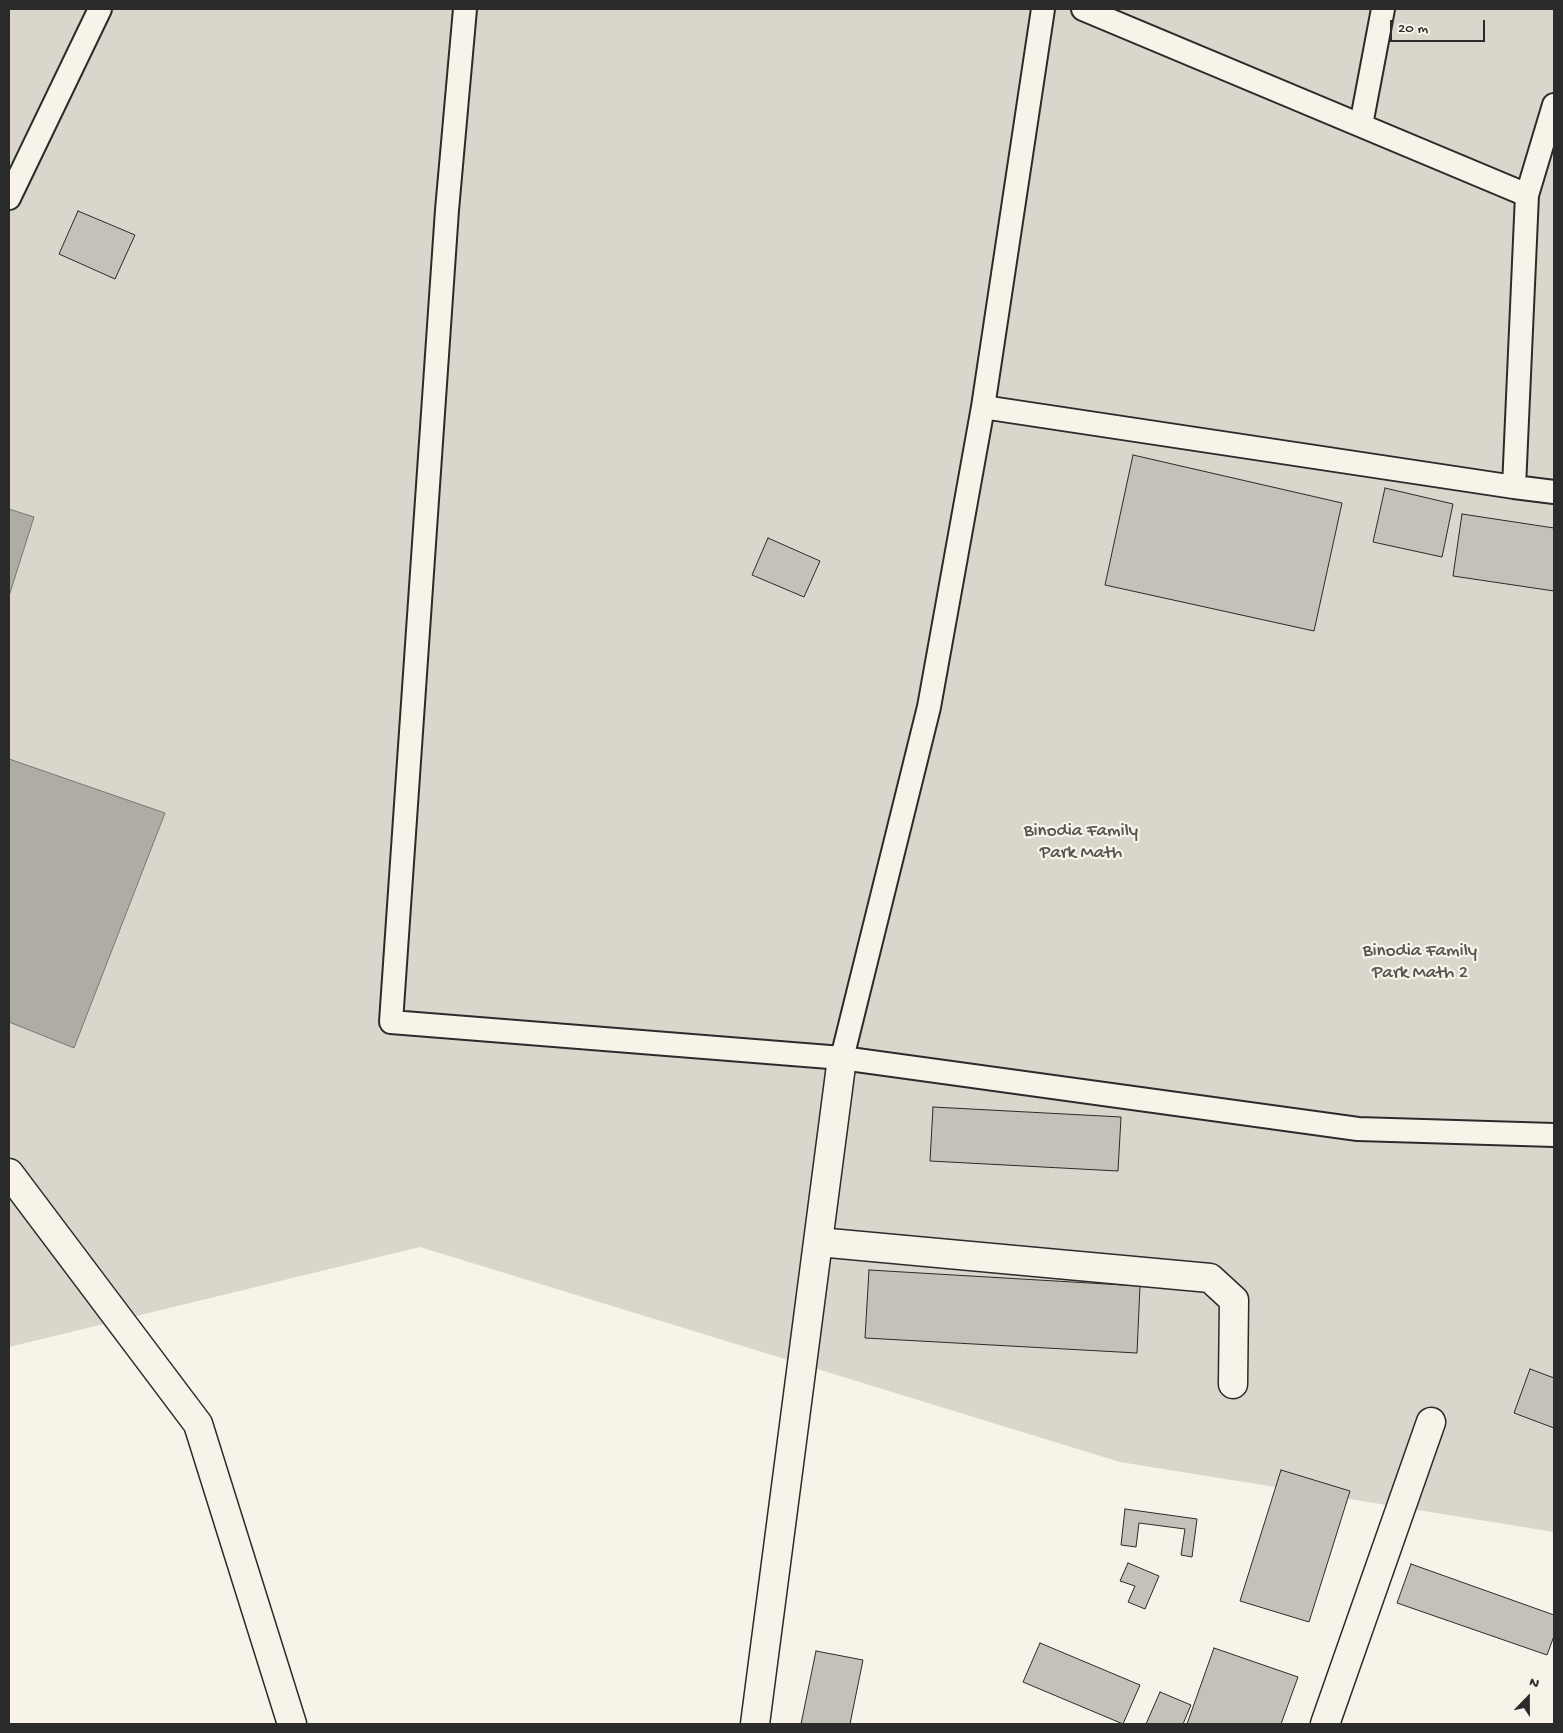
<!DOCTYPE html>
<style>
body{margin:0}
#map{position:relative;width:1563px;height:1733px;overflow:hidden;background:#f7f3e8;font-family:"Gochi Hand",sans-serif}
canvas{display:block}
.frame{position:absolute;inset:0;border:10px solid #2b2b2b;pointer-events:none}
.north{position:absolute;left:1503px;top:1673px;width:50px;height:50px;-webkit-text-stroke:4px #f7f3e8;paint-order:stroke;rotate:22deg;font-size:14px;font-weight:700;line-height:20px;text-align:center;color:#2b2b2b}
.north::after{content:'';display:block;margin:auto;width:18px;height:22px;background:#2b2b2b;clip-path:polygon(50% 0,100% 100%,50% 72%,0 100%)}
.scale{position:absolute;left:1390px;top:20px;width:95px;height:22px;box-sizing:border-box;border:2px solid #2b2b2b;border-top:0;padding-left:6px;font-size:15px;line-height:18px;white-space:nowrap;color:#2b2b2b;-webkit-text-stroke:4px #f7f3e8;paint-order:stroke}
</style>
<div id="map">
<canvas width="1563" height="1733"></canvas>
<div class="frame"></div>
<div class="north">N</div>
<div class="scale">20 m</div>
</div>
<script>
const g = document.querySelector('canvas').getContext('2d');
g.lineJoin = 'round';
function paint(path, color) {
  g.fillStyle = color;
  g.fill(path, 'evenodd');
}
function shape(rows) {
  const path = new Path2D();
  for (const r of rows) {
    path.moveTo(r[0], r[1]);
    for (let i = 2; i < r.length; i += 2) path.lineTo(r[i], r[i + 1]);
  }
  return path;
}
function stroke(path, color, width, dash) {
  g.strokeStyle = color;
  g.lineWidth = width;
  g.lineCap = dash ? 'butt' : 'round';
  g.setLineDash(dash || []);
  g.stroke(path);
}
function label(font, color, halo, rows, align = 'center') {
  g.font = font + ' "Gochi Hand",sans-serif';
  g.lineWidth = 4.5;
  g.setLineDash([]);
  g.textBaseline = 'middle';
  g.strokeStyle = halo;
  g.fillStyle = color;
  for (const [text, x, y, turn = 0] of rows) {
    g.save();
    g.translate(x, y);
    g.rotate((+turn || 0) * Math.PI / 180);
    g.textAlign = isNaN(turn) ? turn : align;
    if (halo) g.strokeText(text, 0, 0);
    g.fillText(text, 0, 0);
    g.restore();
  }
}
paint(shape([
 [9,9,1554,9,1554,1532,1120,1462,420,1247,9,1347]
]), '#dad6cc');
const water = shape([
 [9,509,34,517,9,596,9,509],
 [9,759,165,813,74,1048,9,1022,9,759]
]);
paint(water, '#afaca4');
stroke(water, '#7a7874', 1);
const building = shape([
 [78,211,135,235,115,279,59,254,78,211],
 [1133,455,1342,503,1314,631,1105,585,1133,455],
 [1385,488,1453,504,1442,557,1373,542,1385,488],
 [1462,514,1554,528,1554,591,1453,576,1462,514],
 [768,538,820,561,804,597,752,575,768,538],
 [933,1107,1121,1117,1118,1171,930,1161,933,1107],
 [869,1270,1140,1286,1137,1353,865,1338,869,1270],
 [1530,1369,1554,1378,1554,1428,1514,1413,1530,1369],
 [1281,1470,1350,1491,1309,1622,1240,1601,1281,1470],
 [1125,1509,1197,1519,1192,1557,1181,1555,1185,1529,1139,1523,1136,1547,1121,1545,1125,1509],
 [1128,1563,1159,1576,1145,1609,1128,1602,1135,1586,1120,1581,1128,1563],
 [1411,1564,1554,1615,1554,1636,1547,1655,1397,1603,1411,1564],
 [1040,1643,1140,1685,1123,1724,1023,1682,1040,1643],
 [1214,1648,1298,1677,1281,1724,1187,1724,1214,1648],
 [816,1651,863,1660,850,1724,801,1724,816,1651],
 [1160,1692,1191,1705,1183,1724,1146,1724,1160,1692]
]);
paint(building, '#c4c1b9');
stroke(building, '#2b2b2b', 1);
const pedestrian = shape([
 [465,9,447,210,391,1022,842,1058,929,707,983,407,1043,9],
 [1083,9,1527,195,1554,105],
 [1361,125,1383,9],
 [9,198,100,9],
 [983,407,1514,487,1527,195],
 [1514,487,1554,492],
 [842,1058,1358,1129,1554,1135]
]);
const minor = shape([
 [9,1173,198,1424,292,1724],
 [818,1242,1210,1278,1234,1300,1233,1384],
 [755,1724,842,1058],
 [1325,1724,1431,1422]
]);
stroke(pedestrian, '#2b2b2b', 26);
stroke(minor, '#2b2b2b', 31);
stroke(pedestrian, '#f7f3e8', 22);
stroke(minor, '#f7f3e8', 28);
label('19px', '#575653', '#f7f3e8', [
 ["Binodia Family",1081,832],
 ["Park Math",1081,854],
 ["Binodia Family",1420,952],
 ["Park Math 2",1420,974]
]);
</script>
